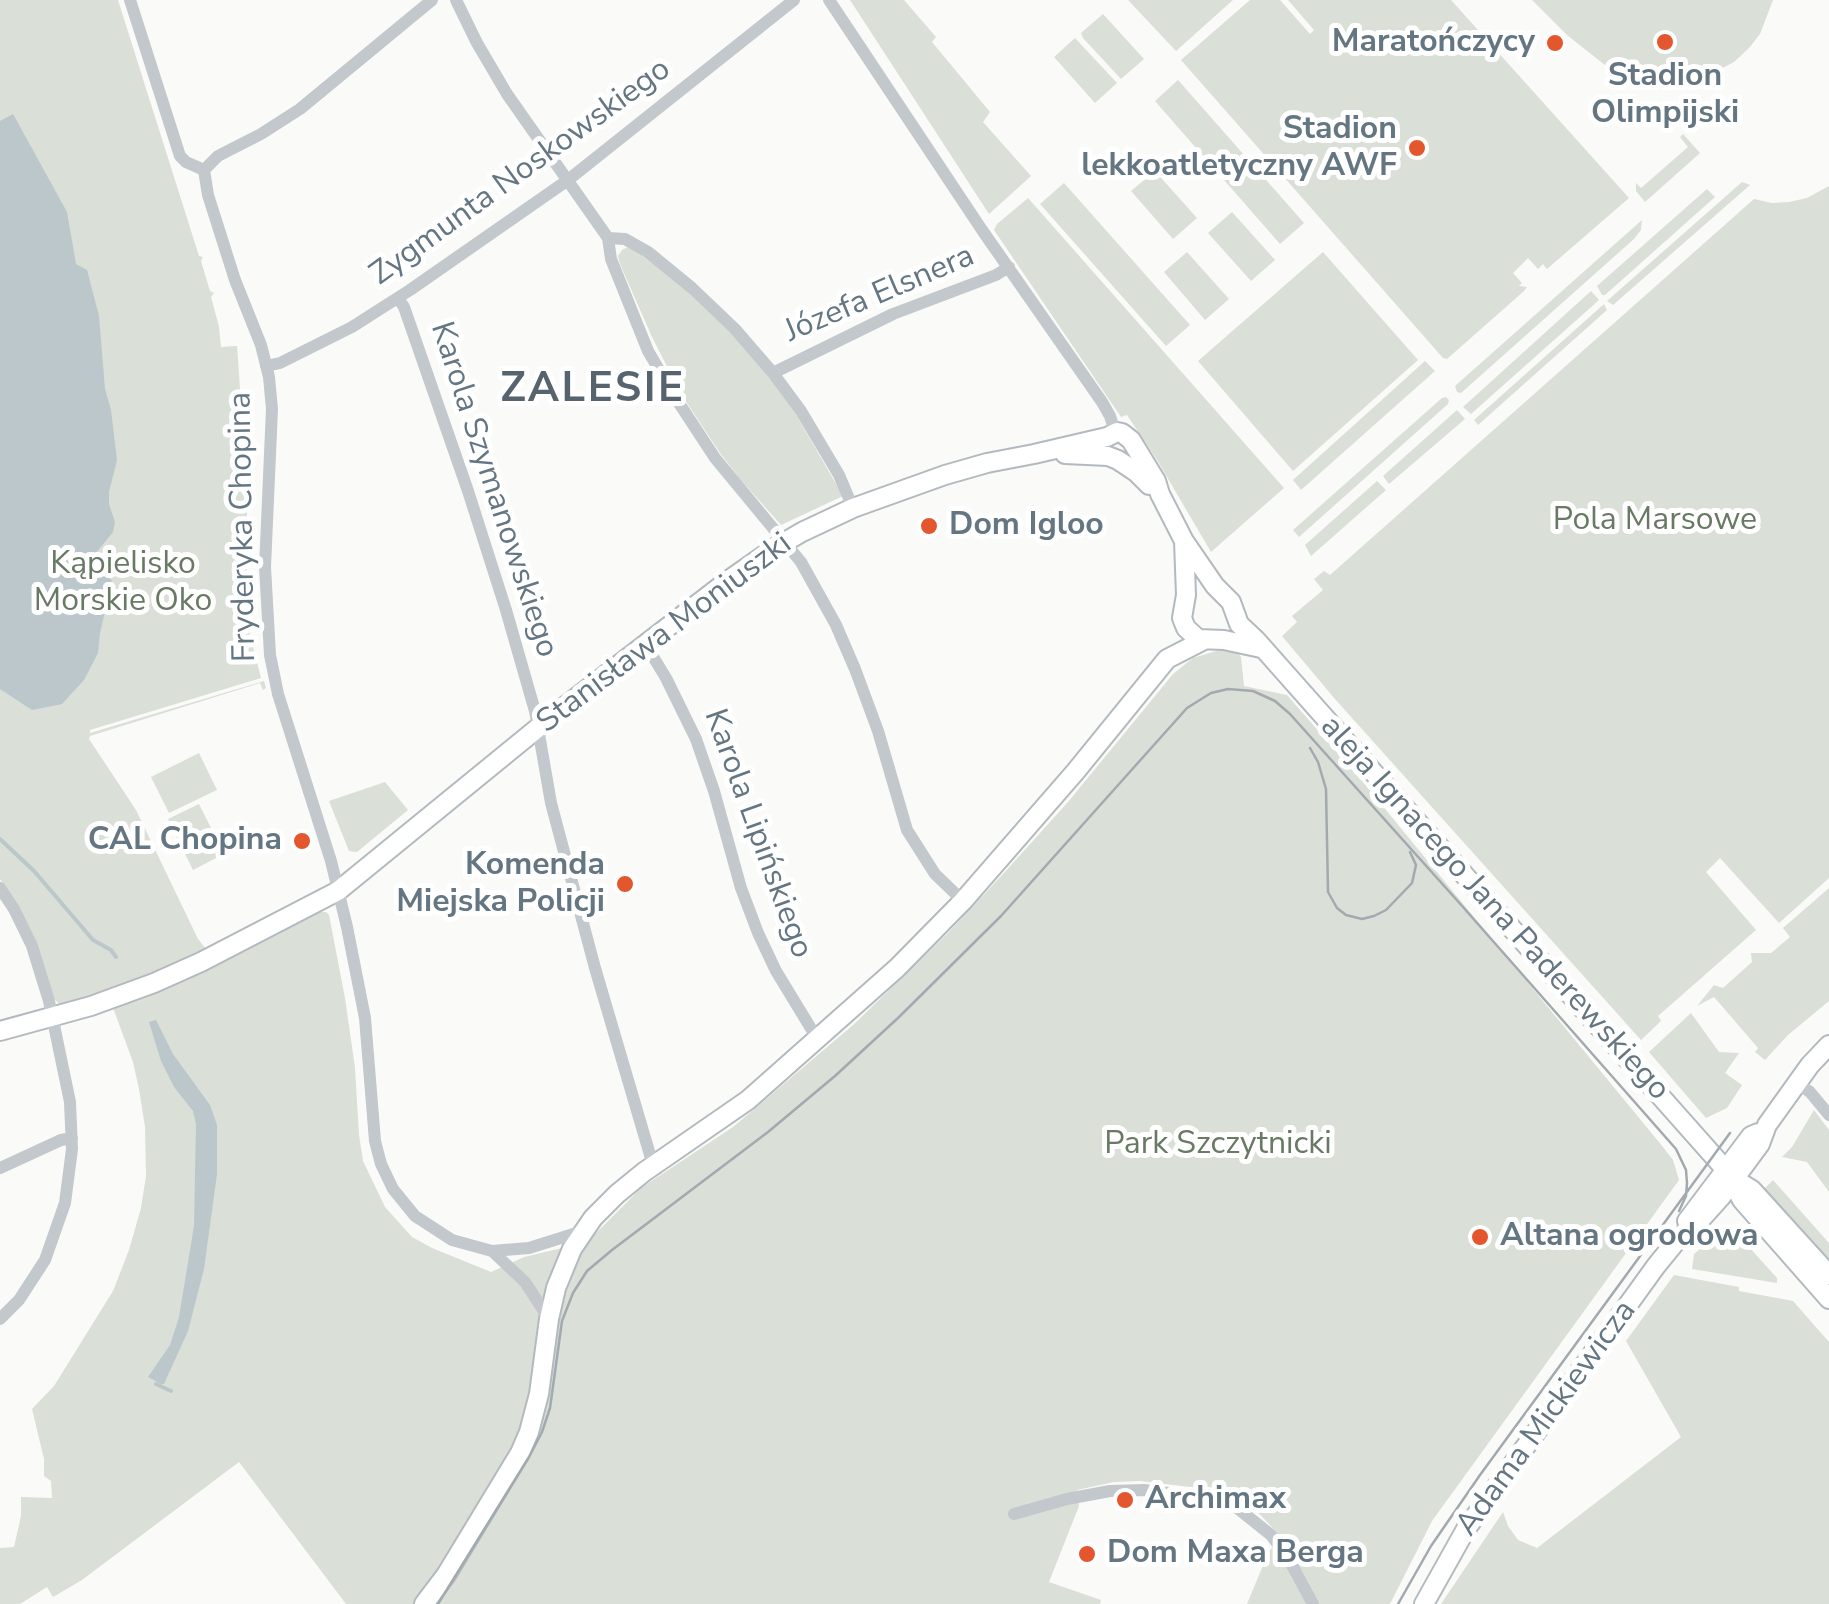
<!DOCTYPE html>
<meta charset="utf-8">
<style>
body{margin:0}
canvas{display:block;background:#fafaf8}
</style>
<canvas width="1829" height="1604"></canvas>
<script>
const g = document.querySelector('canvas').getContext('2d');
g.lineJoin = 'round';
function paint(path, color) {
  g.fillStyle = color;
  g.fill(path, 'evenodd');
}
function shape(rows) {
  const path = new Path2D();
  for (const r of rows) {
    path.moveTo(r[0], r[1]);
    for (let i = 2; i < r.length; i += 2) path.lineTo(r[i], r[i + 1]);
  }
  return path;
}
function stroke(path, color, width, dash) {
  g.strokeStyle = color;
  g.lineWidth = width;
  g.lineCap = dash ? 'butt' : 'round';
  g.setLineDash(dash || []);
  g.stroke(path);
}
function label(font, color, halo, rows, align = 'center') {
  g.font = font + ' "Nunito Sans",sans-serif';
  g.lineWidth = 10;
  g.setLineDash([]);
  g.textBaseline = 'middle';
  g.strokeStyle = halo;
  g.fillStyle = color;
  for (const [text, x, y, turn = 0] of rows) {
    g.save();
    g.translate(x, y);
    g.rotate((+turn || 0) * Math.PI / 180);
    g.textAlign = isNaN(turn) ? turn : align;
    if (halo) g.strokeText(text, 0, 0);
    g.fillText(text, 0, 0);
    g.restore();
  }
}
paint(shape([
 [0,0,118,0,199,256,203,257,201,261,210,291,214,293,211,297,219,327,221,347,237,346,242,417,247,434,247,608,250,635,261,678,90,730,90,733,264,681,266,688,263,690,260,683,90,736,89,739,136,810,198,939,206,949,143,978,67,1003,58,1003,53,997,20,911,0,879],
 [850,0,904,0,936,37,932,42,990,112,983,122,1031,176,989,214],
 [1128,0,1233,0,1176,51],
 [1250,0,1280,0,1310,34,1314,30,1288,0,1451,0,1629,198,1547,269,1543,264,1538,269,1528,258,1513,273,1522,283,1519,286,1527,287,1524,291,1447,359,1443,358,1181,60],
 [1532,0,1773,0,1760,34,1749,48,1734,62,1713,73,1681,81,1681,86,1675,86,1653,84,1631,79,1610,69,1567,35],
 [1103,14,1144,59,1121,79,1083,38,1081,33],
 [1075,38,1117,83,1095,103,1054,57],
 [1178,80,1304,223,1280,244,1155,101],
 [1683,134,1700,153,1645,202,1636,191,1636,183,1641,188,1688,147,1680,137],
 [1155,171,1197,218,1173,239,1131,191],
 [1742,182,1750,185,1613,305,1607,301],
 [1064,183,1190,325,1166,346,1040,204],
 [1829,186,1829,878,1779,923,1720,858,1706,872,1756,930,1658,1016,1661,1021,1641,1040,1335,699,1282,636,1297,622,1292,616,1323,590,1314,579,1324,571,1330,575,1754,199,1772,203,1789,202,1807,198],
 [1707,189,1715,197,1605,295,1602,295,1597,286],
 [1028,198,1284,488,1211,552,1157,460,1127,415,1121,417,994,230,997,224],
 [1232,212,1275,260,1251,281,1208,233],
 [1642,220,1641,230,1634,239,1461,393,1457,392,1455,386],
 [628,247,634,249,674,279,732,334,761,365,794,411,843,496,781,525,740,479,720,453,681,394,652,337,620,264,618,256,622,250],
 [1187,252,1229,299,1205,320,1164,272],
 [1323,252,1418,360,1293,471,1198,361],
 [1591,291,1599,300,1471,414,1463,407],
 [1604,304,1607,310,1478,425,1474,420],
 [1425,361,1435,371,1301,490,1293,480],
 [1446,397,1449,400,1448,404,1299,537,1293,530,1442,398],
 [1457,410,1465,419,1389,484,1383,476],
 [1377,481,1386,490,1311,556,1305,545],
 [1219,650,1237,651,1241,657,1244,686,1287,695,1362,781,1663,1147,1673,1160,1679,1180,1432,1521,1390,1604,1247,1604,1269,1551,1282,1538,1253,1507,1227,1494,1207,1489,1140,1481,1114,1482,1077,1490,1079,1506,1049,1582,1101,1600,1100,1604,346,1604,239,1462,82,1580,53,1597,47,1587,20,1604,0,1604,0,1548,14,1547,21,1516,21,1497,52,1498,51,1481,44,1476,44,1459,32,1409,54,1386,113,1291,129,1250,141,1208,146,1176,145,1127,139,1089,133,1062,112,1005,181,981,319,912,326,912,329,915,345,998,355,1068,359,1135,363,1161,385,1207,412,1237,432,1248,491,1272,524,1257,587,1242,641,1188,733,1127,853,1025,947,934,1003,874,1068,802,1173,674,1193,658],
 [199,753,217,790,169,813,151,777],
 [385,782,408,810,357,852,349,851,329,801],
 [199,804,224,854,193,870,168,819],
 [1829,888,1829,1001,1788,1035,1765,1060,1755,1052,1758,1048,1714,997,1697,1006,1714,985,1723,988,1752,962,1751,953,1771,953,1790,937,1783,928],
 [1691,1013,1719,1052,1739,1053,1725,1073,1742,1085,1727,1108,1706,1118,1649,1052],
 [1814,1110,1829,1130,1829,1192,1807,1162,1782,1157,1792,1147],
 [1773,1180,1829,1243,1829,1264,1763,1190],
 [1729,1225,1777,1278,1777,1283,1692,1269,1694,1254],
 [1674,1275,1739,1287,1739,1291,1793,1301,1829,1342,1829,1604,1441,1604,1503,1512,1508,1526,1518,1540,1537,1548,1681,1437,1626,1341]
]), '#dadfd7');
paint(shape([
 [13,114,67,212,76,264,87,270,99,316,105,389,111,410,117,460,109,492,109,504,115,522,113,532,91,559,112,581,100,633,98,653,84,680,62,704,32,710,0,689,0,121],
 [156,1020,173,1054,210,1105,217,1125,217,1174,204,1269,188,1331,164,1384,161,1384,148,1377,170,1345,179,1317,194,1226,196,1124,193,1111,174,1087,161,1061,149,1022]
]), '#bbc7cb');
stroke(shape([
 [0,839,34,871,93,940,111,950,116,957],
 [156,1384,171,1391]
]), '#bbc7cb', 4);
const secondary = shape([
 [1065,454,1108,456,1118,460,1136,472,1149,485],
 [1184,541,1186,595,1182,618,1186,628,1198,639,1224,640,1261,648],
 [0,1031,91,1006,154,983,201,962,338,891,550,718,726,582,773,549,802,532,853,508,945,475,987,463,1034,454,1107,437,1117,432,1122,433,1131,440,1156,481,1160,494,1184,541,1215,586,1231,602,1239,624,1256,640,1725,1169,1734,1179,1752,1190,1829,1275],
 [1734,1179,1735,1187,1742,1200,1829,1299],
 [1687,1221,1751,1136,1758,1133],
 [424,1604,446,1575,520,1453,529,1432,539,1394,549,1319,556,1288,572,1249,593,1218,617,1194,644,1172,748,1100,897,968,963,901,1076,771,1167,659,1204,640],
 [1424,1604,1466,1529,1656,1266,1678,1239,1693,1228,1721,1197,1760,1144,1767,1125,1810,1065,1829,1045]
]);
stroke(secondary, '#b3babf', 22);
stroke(shape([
 [130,0,180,156,186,162,204,170],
 [456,0,477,43,507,94,608,238,611,259,648,351,675,397,715,458,801,562,836,625,855,669,878,731,907,830,935,874,963,901],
 [829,0,982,230,1102,402,1110,416,1115,432],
 [204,170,208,195,235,280,261,345,269,377,272,409,265,567,270,655,278,694,331,861,347,927,365,1018,375,1141,381,1164,393,1189,415,1216,452,1240,492,1251,529,1248,583,1231],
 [204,170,218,156,261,134,300,109,432,0],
 [608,238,625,239,648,252,692,288,735,329,773,373,801,411,839,475,853,508],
 [398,298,404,307,468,491,506,610,535,711,551,803,595,968,653,1165],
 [266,366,280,363,352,327,410,290,568,180,794,0],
 [773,373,893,314,996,275,1009,267],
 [646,645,666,678,696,739,714,791,741,888,758,933,776,971,818,1040],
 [0,888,14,909,32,946,49,1001,70,1102,72,1149,65,1203,45,1260,19,1300,0,1319],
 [1797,1083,1810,1092,1829,1115],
 [0,1168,61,1140,72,1138],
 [492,1251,525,1282,549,1319],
 [1014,1514,1067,1499,1110,1491,1144,1490,1217,1499,1236,1507,1271,1535,1287,1556,1313,1604]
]), '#c3c8cc', 12);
stroke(secondary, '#fff', 18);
stroke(shape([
 [1310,748,1318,762,1326,789,1328,892,1337,908,1346,915,1362,919,1374,916,1386,910,1412,883,1416,865,1410,852],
 [438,1604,529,1457,542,1432,550,1408,562,1321,573,1293,587,1271,612,1250,768,1132,835,1076,898,1018,1001,916,1187,708,1211,693,1228,689,1253,691,1275,701,1290,714,1463,907,1676,1149,1686,1170,1687,1183,1686,1196,1679,1211],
 [1398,1604,1431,1546,1480,1475,1730,1133]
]), '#a2aab0', 2.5);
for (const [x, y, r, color] of [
 [1665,42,10,"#e4572e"],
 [1555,43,10,"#e4572e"],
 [1417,148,10,"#e4572e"],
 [929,526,10,"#e4572e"],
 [302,841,10,"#e4572e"],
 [625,884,10,"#e4572e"],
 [1480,1237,10,"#e4572e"],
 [1125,1500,10,"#e4572e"],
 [1087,1554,10,"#e4572e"]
]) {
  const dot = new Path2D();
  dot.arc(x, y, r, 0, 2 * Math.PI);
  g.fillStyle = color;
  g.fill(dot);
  stroke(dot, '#fff', 4);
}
label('bold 32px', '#657683', '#fff', [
 ["Maratończycy",1535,43],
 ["Stadion",1665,77,"center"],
 ["Olimpijski",1665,114,"center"],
 ["Stadion",1397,130],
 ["lekkoatletyczny AWF",1397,167],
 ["Dom Igloo",949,526,"left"],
 ["CAL Chopina",282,841],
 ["Komenda",605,866],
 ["Miejska Policji",605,903],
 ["Altana ogrodowa",1500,1237,"left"],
 ["Archimax",1145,1500,"left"],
 ["Dom Maxa Berga",1107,1554,"left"]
], 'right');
label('32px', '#657683', '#fff', [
 ["Zygmunta Noskowskiego",521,173,-36],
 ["Józefa Elsnera",880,295,-23],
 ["Karola Szymanowskiego",493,490,72],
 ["Fryderyka Chopina",244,527,-91],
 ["Stanisława Moniuszki",665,634,-37],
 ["Karola Lipińskiego",757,834,70],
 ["aleja Ignacego Jana Paderewskiego",1494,909,48],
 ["Adama Mickiewicza",1547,1419,-54]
]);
label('32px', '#687a64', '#fff', [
 ["Pola Marsowe",1655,521],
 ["Kąpielisko",123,565],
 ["Morskie Oko",123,602],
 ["Park Szczytnicki",1218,1145]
]);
g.letterSpacing = '2.5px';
label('bold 42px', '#57646e', '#fff', [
 ["ZALESIE",593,391]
]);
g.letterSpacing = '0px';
</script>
